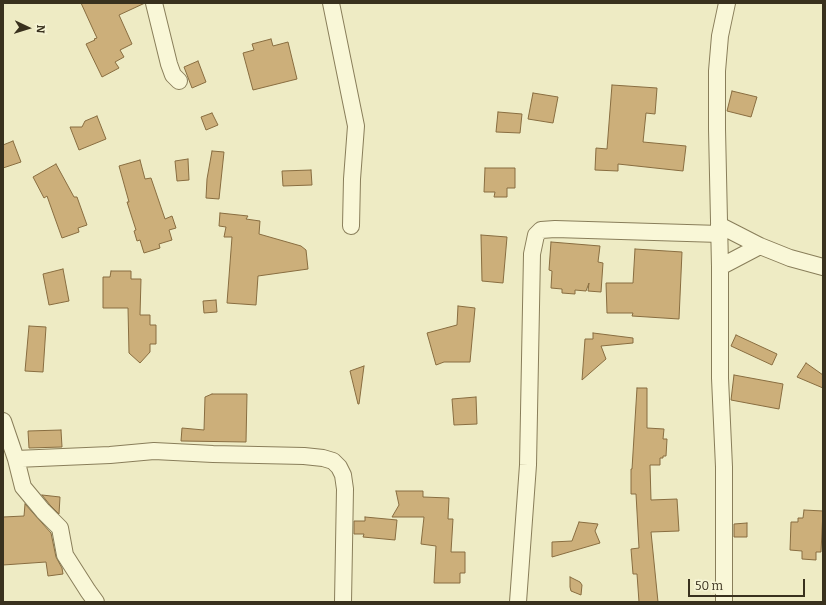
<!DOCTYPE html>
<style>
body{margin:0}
#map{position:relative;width:826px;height:605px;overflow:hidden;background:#eeebc4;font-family:Bitter,serif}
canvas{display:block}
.frame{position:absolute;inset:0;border:4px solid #39311e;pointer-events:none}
.north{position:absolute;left:8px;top:8px;width:40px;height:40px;-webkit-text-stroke:3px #f6f4d4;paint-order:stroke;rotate:94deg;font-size:11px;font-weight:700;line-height:16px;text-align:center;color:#39311e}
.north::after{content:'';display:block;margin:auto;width:14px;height:18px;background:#39311e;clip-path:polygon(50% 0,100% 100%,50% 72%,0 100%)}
.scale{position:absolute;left:688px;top:579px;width:117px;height:18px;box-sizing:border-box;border:2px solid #39311e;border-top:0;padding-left:5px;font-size:12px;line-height:14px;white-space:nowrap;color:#39311e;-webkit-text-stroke:3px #f6f4d4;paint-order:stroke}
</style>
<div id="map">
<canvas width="826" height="605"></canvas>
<div class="frame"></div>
<div class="north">N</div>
<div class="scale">50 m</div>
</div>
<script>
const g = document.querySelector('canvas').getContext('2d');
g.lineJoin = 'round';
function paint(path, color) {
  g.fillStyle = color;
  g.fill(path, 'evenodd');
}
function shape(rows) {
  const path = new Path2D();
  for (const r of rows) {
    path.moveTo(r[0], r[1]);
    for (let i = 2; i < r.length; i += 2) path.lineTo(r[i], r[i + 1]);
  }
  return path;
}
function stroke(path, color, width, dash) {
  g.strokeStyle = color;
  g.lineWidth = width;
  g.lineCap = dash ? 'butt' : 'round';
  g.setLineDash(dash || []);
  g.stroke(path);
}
const building = shape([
 [81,3,145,3,119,15,132,44,120,50,124,57,115,62,119,68,102,77,86,44,95,40,94,39,97,38,81,3],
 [271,39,273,46,288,42,297,79,253,90,243,53,254,50,252,44,271,39],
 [198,61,206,82,192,88,184,67,198,61],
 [612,85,657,88,655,114,646,113,643,142,686,146,683,171,618,164,618,171,595,170,596,148,607,149,612,85],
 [732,91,757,97,751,117,727,111,732,91],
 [533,93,558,97,553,123,528,119,533,93],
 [498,112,522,114,520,133,496,132,498,112],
 [212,113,218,125,206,130,201,117,212,113],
 [97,116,106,139,79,150,70,127,82,127,85,121,97,116],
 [13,141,21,162,3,168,3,145,13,141],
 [212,151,224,152,219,199,206,198,207,179,212,151],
 [188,159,189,180,177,181,175,161,188,159],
 [140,160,145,179,151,178,165,219,172,216,176,228,169,230,172,240,159,244,160,248,144,253,140,240,137,241,134,231,136,230,127,202,129,202,119,166,140,160],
 [56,164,74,197,77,197,87,225,78,228,79,232,62,238,47,196,44,198,33,177,56,164],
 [485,168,515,168,515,188,507,188,507,197,494,197,495,192,484,192,485,168],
 [311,170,312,185,283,186,282,171,311,170],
 [220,213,248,216,246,219,260,221,259,234,301,246,306,250,308,269,258,276,256,305,227,303,232,237,224,237,226,227,219,226,220,213],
 [481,235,507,237,503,283,482,281,481,235],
 [551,242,600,246,598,262,603,263,601,292,588,291,589,283,586,291,575,290,575,294,562,293,562,289,551,288,552,271,549,270,551,242],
 [635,249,682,252,679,319,632,316,633,313,607,313,606,283,633,283,635,249],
 [63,269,69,301,49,305,43,274,63,269],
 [111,271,131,271,131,279,141,279,140,315,150,315,150,325,156,325,156,344,150,344,150,352,140,363,129,353,128,308,103,308,103,277,110,277,111,271],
 [216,300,217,312,204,313,203,301,216,300],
 [458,306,475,308,470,362,444,362,436,365,427,333,457,325,458,306],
 [29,326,46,327,43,372,25,371,29,326],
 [593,333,633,338,633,343,601,346,606,359,582,380,585,339,593,339,593,333],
 [736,335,777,354,772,365,731,346,736,335],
 [806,363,823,375,823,388,797,377,806,363],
 [364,366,359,404,358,404,350,371,364,366],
 [734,375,783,384,779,409,731,400,734,375],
 [637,388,647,388,647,428,664,429,663,439,667,439,666,456,663,456,663,458,660,458,660,465,650,465,651,500,677,499,679,531,651,532,658,602,639,602,637,574,633,574,631,549,639,548,636,494,631,494,631,469,632,469,637,388],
 [212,394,247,394,246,442,181,441,182,428,204,430,205,397,212,394],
 [476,397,477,424,454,425,452,399,476,397],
 [61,430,62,447,29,448,28,431,61,430],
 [396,491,423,491,423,497,449,498,448,519,453,519,451,552,465,552,465,573,460,573,460,583,434,583,436,546,421,544,424,517,392,517,399,505,396,491],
 [42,495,60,497,59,514,50,505,42,495],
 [25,504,51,533,56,557,62,568,63,574,48,576,46,562,3,565,3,517,24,516,25,504],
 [804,510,823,511,821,552,816,552,816,560,802,559,802,551,790,550,791,522,798,522,798,518,803,518,804,510],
 [365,517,397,520,395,540,363,537,364,534,354,534,354,521,365,521,365,517],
 [579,522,598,524,595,531,600,543,552,557,552,542,572,541,579,522],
 [747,523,747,537,734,537,734,524,747,523],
 [570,577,580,582,582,585,581,595,571,591,570,587,570,577]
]);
paint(building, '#ccaf7a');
stroke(building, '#886d40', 1);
const minor = shape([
 [154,3,169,64,173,75,179,81],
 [331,3,356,126,352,179,351,226],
 [719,225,760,246,790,258,823,267],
 [720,267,760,246],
 [3,421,16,459,23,487,43,511,60,528,65,555,88,591,96,602],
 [16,459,110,455,154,451,213,454,304,456,323,458,333,461,339,467,343,475,345,489,343,602],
 [518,602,528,465,532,254,536,235,541,230,555,229,720,234],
 [724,602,724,467,720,378,720,267,717,129,717,71,720,36,727,3]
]);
stroke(minor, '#897e5a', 18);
stroke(minor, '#f9f7d7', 16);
</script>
